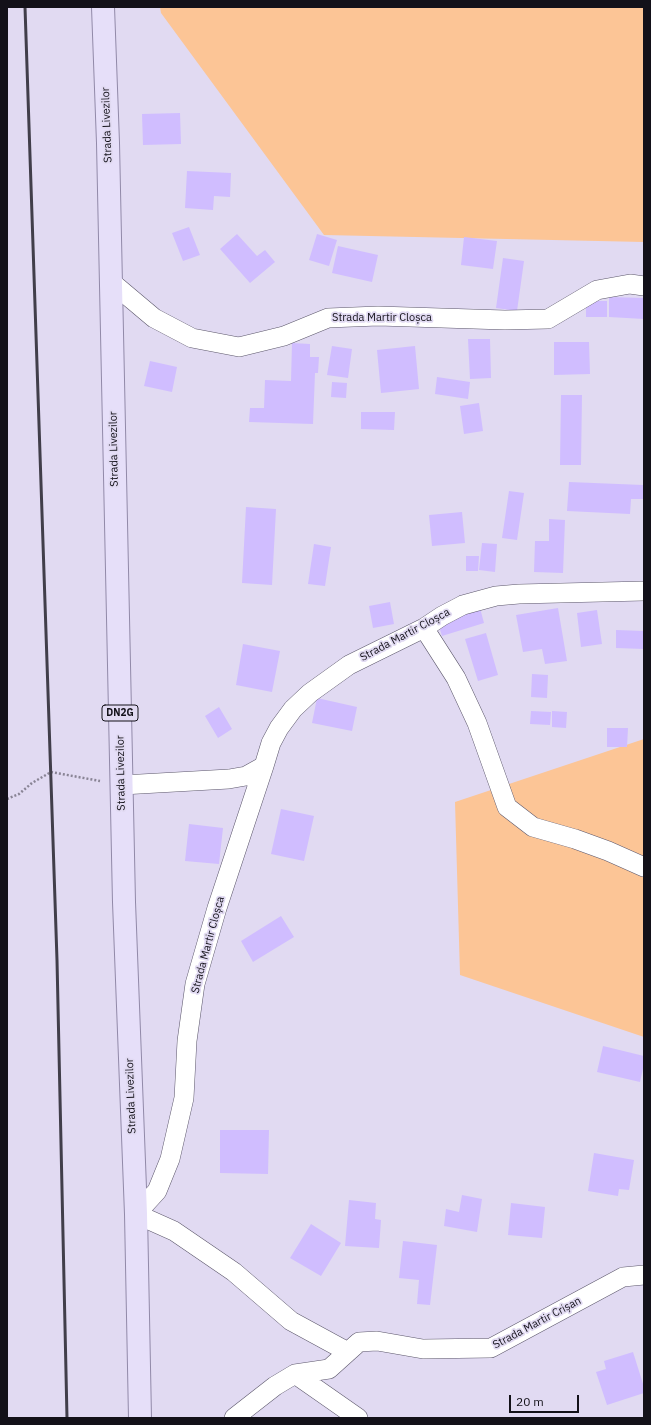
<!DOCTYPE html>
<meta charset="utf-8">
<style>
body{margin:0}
#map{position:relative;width:651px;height:1425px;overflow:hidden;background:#e1daf2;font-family:"IBM Plex Sans",sans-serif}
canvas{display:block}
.frame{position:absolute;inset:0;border:8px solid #131119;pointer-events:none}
.scale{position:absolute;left:509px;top:1395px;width:70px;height:18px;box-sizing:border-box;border:2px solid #131119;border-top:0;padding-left:5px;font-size:12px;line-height:14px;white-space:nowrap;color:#131119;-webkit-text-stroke:3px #e1daf2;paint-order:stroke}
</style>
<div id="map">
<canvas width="651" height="1425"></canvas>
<div class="frame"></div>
<div class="scale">20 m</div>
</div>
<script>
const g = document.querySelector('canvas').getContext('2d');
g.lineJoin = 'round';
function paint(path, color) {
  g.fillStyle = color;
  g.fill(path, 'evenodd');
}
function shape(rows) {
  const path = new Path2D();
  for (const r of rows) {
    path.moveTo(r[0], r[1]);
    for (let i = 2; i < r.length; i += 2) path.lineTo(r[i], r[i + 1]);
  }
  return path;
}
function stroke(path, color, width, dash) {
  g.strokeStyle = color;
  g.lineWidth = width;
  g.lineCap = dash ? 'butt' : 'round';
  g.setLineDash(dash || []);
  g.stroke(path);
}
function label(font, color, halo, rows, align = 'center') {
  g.font = font + ' "IBM Plex Sans",sans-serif';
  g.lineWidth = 3.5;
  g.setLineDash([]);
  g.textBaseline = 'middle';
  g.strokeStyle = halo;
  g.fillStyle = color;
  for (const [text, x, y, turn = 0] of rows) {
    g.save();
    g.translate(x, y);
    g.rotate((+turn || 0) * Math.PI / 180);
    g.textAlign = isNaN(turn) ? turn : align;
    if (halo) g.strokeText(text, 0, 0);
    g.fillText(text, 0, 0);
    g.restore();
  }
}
paint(shape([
 [160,7,644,7,644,242,324,235,161,13],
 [644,739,644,1037,460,975,455,802]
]), '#fcc596');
paint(shape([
 [180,113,181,144,143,145,142,114],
 [187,171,231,173,230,197,214,196,213,210,185,208],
 [189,227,200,255,183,261,172,233],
 [237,234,257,256,265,250,275,262,250,283,220,249],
 [317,234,337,240,329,266,309,260],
 [464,237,497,241,493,269,461,265],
 [338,246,378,255,372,282,332,273],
 [503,258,524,261,517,311,496,308],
 [609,297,644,298,644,319,609,317],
 [586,301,607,301,607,317,586,317],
 [468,339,490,339,491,378,470,379],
 [554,342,589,342,590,374,554,375],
 [292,343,310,344,310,357,319,357,318,373,315,373,313,424,249,422,250,408,264,408,265,380,291,381],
 [332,346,352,349,348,378,327,375],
 [415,346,419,389,381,393,377,350],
 [150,361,177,367,172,392,144,386],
 [437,377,470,382,468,399,435,394],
 [332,382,347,383,346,398,331,397],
 [561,395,582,395,581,465,560,465],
 [479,403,483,431,464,434,460,406],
 [361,412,395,412,394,430,361,429],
 [569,482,643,485,643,499,631,499,630,514,567,511],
 [509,491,524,493,517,540,502,538],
 [246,507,276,509,272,585,242,583],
 [462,512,465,543,432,546,429,515],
 [549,519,565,520,563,573,534,572,535,541,549,541],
 [482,543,497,544,495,572,479,570],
 [314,544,331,547,325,586,308,584],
 [466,556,479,556,478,571,466,571],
 [390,602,394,624,373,628,369,606],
 [480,608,484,623,442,636,437,620],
 [558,608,567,661,545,664,542,649,523,652,516,615],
 [597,610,602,644,581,647,577,613],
 [616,630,644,631,644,649,616,648],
 [486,633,498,675,478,681,465,639],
 [243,644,280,651,272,692,236,685],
 [532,674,548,675,547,698,531,697],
 [317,698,357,707,352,731,312,723],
 [219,707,232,729,218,738,205,716],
 [531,711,551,712,550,725,530,724],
 [552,711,567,712,566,728,552,727],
 [607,728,628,728,627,747,607,747],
 [281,809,314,816,304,861,271,854],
 [189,824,223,828,219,864,185,861],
 [281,916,294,937,253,962,241,941],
 [603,1046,644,1056,644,1064,640,1082,597,1072],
 [220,1130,269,1130,268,1174,220,1173],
 [594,1153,634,1160,629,1190,619,1189,618,1196,588,1191],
 [462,1195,482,1199,477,1232,444,1226,446,1209,459,1212],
 [349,1200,376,1203,375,1219,381,1220,379,1248,345,1246],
 [511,1203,545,1207,542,1238,508,1235],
 [311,1224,341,1243,321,1276,290,1258],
 [403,1241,437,1245,430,1305,417,1304,419,1280,399,1278],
 [633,1352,644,1387,644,1393,607,1405,596,1372,606,1369,604,1361]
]), '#d0bdff');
const street = shape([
 [110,281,154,318,192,338,239,347,284,336,328,318,378,316,505,320,548,319,597,290,630,284,644,286],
 [424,628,456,678,477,723,507,807,533,827,575,839,608,851,644,867],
 [264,766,217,908,195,984,187,1041,184,1098,170,1159,157,1191,136,1214,174,1231,234,1272,291,1321,348,1352],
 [122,785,229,779,246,776,264,766,271,743,279,728,293,709,310,693,349,665,424,628,442,616,463,605,496,596,519,594,644,591],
 [295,1374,358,1418],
 [234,1418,275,1386,295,1374,329,1369,359,1342,377,1341,423,1349,491,1348,623,1277,644,1275]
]);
const primary = shape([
 [103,7,108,143,124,902,136,1214,140,1418]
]);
stroke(street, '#5c576b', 20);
stroke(primary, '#9189a8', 24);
stroke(shape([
 [7,799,19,794,32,783,51,772,100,781]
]), '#898495', 2.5, [2, 2]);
stroke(street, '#fff', 19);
stroke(primary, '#e6dff9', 22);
stroke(shape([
 [25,7,57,960,67,1418]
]), '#413e4a', 3);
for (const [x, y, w] of [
 [120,713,36]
]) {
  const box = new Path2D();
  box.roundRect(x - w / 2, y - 8, w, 16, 3);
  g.fillStyle = '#e1daf2';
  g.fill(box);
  stroke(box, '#131119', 1);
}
label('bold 10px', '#131119', null, [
 ["DN2G",120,713]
]);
label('11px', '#131119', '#e1daf2', [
 ["Strada Livezilor",107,125,-92],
 ["Strada Martir Cloșca",382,318],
 ["Strada Livezilor",114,449,-91],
 ["Strada Martir Cloșca",405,635,-28],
 ["Strada Livezilor",121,773,-91],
 ["Strada Martir Cloșca",208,945,-75],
 ["Strada Livezilor",131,1096,-92],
 ["Strada Martir Crișan",537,1323,-28]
]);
</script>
